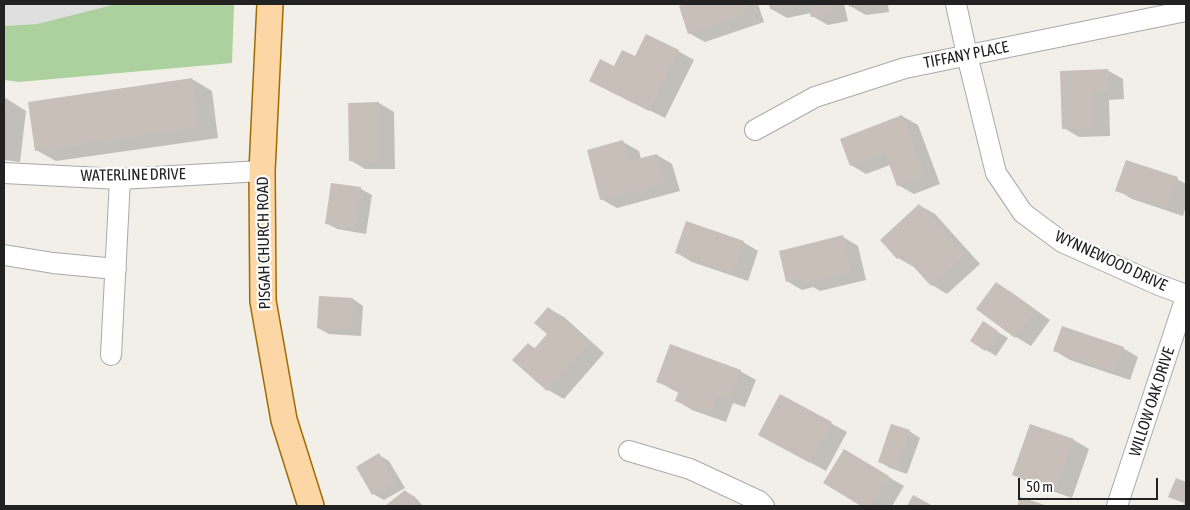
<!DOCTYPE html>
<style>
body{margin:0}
#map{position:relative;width:1190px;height:510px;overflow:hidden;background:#f2efe9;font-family:"Asap Condensed",sans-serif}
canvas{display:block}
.frame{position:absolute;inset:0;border:5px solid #222;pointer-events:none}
.scale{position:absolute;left:1018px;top:478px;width:140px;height:22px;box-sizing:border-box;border:2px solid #222;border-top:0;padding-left:6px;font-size:15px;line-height:18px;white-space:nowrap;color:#222;-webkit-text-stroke:4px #fff;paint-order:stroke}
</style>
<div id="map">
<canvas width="1190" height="510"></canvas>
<div class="frame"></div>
<div class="scale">50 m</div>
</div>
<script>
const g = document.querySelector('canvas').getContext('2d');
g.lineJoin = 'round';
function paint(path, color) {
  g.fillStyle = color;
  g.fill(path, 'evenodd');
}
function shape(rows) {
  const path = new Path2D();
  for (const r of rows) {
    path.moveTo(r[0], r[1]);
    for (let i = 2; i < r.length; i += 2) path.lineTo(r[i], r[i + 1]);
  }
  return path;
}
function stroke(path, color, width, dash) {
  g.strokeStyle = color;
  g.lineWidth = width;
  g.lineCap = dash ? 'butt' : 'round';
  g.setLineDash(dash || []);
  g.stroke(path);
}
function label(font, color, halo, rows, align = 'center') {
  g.font = font + ' "Asap Condensed",sans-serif';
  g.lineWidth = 4.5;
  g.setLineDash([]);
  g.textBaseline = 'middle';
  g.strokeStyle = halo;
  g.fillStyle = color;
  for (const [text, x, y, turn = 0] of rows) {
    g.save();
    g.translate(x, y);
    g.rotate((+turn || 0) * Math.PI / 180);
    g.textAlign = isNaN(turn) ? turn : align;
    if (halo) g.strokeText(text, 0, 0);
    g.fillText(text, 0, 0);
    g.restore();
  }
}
paint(shape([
 [4,4,116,4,37,24,4,26]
]), '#e0dfdf');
paint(shape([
 [116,4,234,4,232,63,19,82,4,80,4,26,37,24]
]), '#add19e');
paint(shape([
 [689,4,758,4,764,22,705,42,689,33,680,7],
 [770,4,844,4,848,21,828,25,812,16,811,13,787,18,771,9],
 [850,4,888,4,889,12,866,15,850,6],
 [678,51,694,60,665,118,606,89,614,68,636,58],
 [1107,70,1123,79,1124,99,1109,100,1110,136,1079,137,1064,128],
 [192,79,212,91,218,138,56,161,36,150],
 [4,99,7,99,26,111,20,162,4,160],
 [379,103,394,112,395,169,365,169,350,160],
 [902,116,918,125,940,184,914,194,898,185,890,165,866,174,851,165],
 [623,142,639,151,641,159,657,155,672,164,680,191,617,208,601,199],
 [1177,179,1186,184,1186,206,1183,216,1132,199,1117,190],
 [332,184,361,189,372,195,366,234,337,229,326,223],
 [919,205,935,214,980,264,947,294,932,285,914,267,898,258],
 [843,237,858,246,866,280,820,291,813,287,802,290,787,281],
 [743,242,758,251,748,281,692,262,677,253],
 [996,283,1011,292,1050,320,1031,346,1016,337],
 [353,299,363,306,361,336,329,334,318,328],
 [548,308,564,317,604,353,564,399,548,390,514,360,528,344,536,349,549,334],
 [993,329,1008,338,996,356,971,341],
 [1123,348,1138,357,1130,380,1070,360,1055,351],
 [740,371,756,380,745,407,733,403,726,422,692,410,677,401,680,393,673,390,657,381],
 [781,396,847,432,826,471,776,444],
 [909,431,920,438,907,474,890,468,880,462],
 [1074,440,1089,449,1072,498,1029,483,1014,474],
 [844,451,904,486,892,506,864,506,825,483],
 [379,455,389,461,405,488,384,500,373,494],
 [405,491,415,497,423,506,387,506]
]), '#0003');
paint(shape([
 [685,4,746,4,750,13,688,34,679,6],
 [769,4,794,4,794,5,770,9],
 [808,4,831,4,833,13,811,17],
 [849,4,861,4,862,5,849,7],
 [646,34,679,50,649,111,589,81,600,59,614,66,622,50,635,56],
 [1108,69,1109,91,1094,92,1095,128,1062,129,1060,71],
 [192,78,199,127,35,151,28,102],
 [4,98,7,98,5,115,4,115],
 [379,102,380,161,349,161,348,103],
 [902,115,925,175,897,186,885,153,850,166,840,139],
 [623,140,629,161,657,154,665,183,600,200,587,150],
 [1126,160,1178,177,1167,208,1115,191],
 [331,183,361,187,356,228,325,224],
 [919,204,965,254,931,286,902,254,897,259,880,240],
 [686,221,744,241,733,273,675,253],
 [843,235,851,272,804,283,802,277,786,282,779,251],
 [996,282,1035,310,1015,338,976,309],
 [319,296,353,298,351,331,317,328],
 [548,307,590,343,547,391,512,360,528,343,534,349,547,334,534,323],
 [983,321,998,331,985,351,970,341],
 [1062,326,1124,347,1115,372,1053,351],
 [670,344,741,370,730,400,717,395,710,414,675,401,679,390,656,382],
 [780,394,832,422,810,463,758,435],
 [891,424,910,430,897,469,878,462],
 [1030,424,1074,439,1056,490,1012,475],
 [844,449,889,476,871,506,861,506,823,483],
 [379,453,395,482,372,495,356,467],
 [1176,478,1186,482,1186,506,1183,506,1184,503,1168,497],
 [405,490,419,506,385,506],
 [913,495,933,506,907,506],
 [1020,497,1048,506,1017,506]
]), '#c7bfb8');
const minor = shape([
 [956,4,967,55,996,173,1023,213,1062,242,1159,285,1186,295],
 [755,130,815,97,905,68,1186,11],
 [4,173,120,179,262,171],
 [4,255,53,263,116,269],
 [111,355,120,179],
 [629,451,690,469,759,501,764,506],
 [1117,506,1186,297]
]);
const major = shape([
 [270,4,262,171,263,301,284,420,311,506]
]);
stroke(minor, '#a9a9a9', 22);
stroke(major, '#a06b00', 28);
stroke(minor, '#fff', 20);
stroke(major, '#fcd6a4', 25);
label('16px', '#222', '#fff', [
 ["TIFFANY PLACE",966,55,-11],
 ["WATERLINE DRIVE",133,175,-1],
 ["PISGAH CHURCH ROAD",264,243,-91],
 ["WYNNEWOOD DRIVE",1111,261,25],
 ["WILLOW OAK DRIVE",1152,402,-72]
]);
</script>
